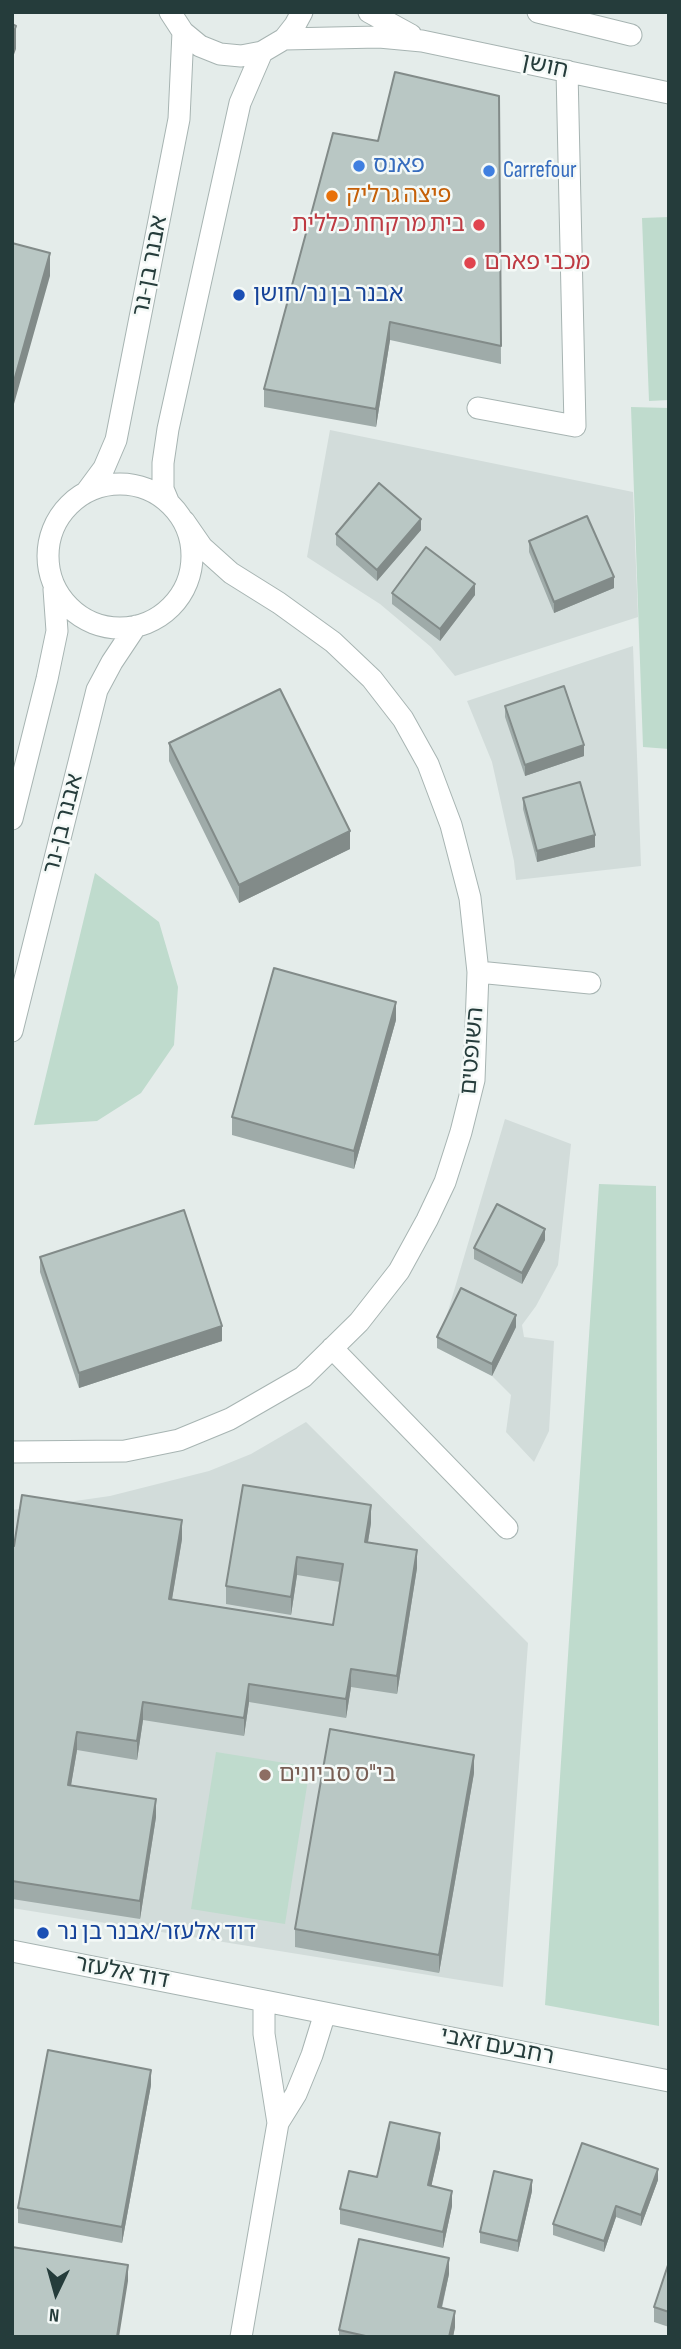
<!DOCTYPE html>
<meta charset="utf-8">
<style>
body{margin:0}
#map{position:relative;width:681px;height:2349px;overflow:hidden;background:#e4ecea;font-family:"Sofia Sans Condensed",sans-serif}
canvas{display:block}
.frame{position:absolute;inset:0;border:14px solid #253c3b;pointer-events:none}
.north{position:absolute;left:21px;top:2258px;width:70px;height:70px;-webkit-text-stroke:5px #f4f9f7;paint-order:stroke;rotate:185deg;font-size:19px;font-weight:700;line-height:28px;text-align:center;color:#253c3b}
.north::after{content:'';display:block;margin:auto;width:24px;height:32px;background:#253c3b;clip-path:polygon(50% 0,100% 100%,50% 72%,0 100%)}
</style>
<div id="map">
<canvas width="681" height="2349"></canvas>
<div class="frame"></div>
<div class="north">N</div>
</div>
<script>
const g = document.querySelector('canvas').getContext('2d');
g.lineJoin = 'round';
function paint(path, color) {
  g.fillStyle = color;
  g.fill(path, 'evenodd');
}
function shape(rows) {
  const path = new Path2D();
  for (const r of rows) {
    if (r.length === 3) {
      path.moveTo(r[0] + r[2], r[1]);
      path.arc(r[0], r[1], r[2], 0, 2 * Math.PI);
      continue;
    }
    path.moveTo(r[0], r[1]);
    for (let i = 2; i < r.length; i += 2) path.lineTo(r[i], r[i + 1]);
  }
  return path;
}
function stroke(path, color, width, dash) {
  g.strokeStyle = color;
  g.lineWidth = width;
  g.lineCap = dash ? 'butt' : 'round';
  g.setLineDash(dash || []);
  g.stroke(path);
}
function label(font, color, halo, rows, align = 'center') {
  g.font = font + ' "Sofia Sans Condensed","Noto Sans Hebrew",sans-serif';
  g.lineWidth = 5;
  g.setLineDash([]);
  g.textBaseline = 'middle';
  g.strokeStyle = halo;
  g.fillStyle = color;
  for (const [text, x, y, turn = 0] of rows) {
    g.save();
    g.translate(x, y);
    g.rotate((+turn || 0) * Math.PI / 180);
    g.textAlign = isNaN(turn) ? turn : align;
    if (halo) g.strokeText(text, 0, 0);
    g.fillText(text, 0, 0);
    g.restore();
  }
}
paint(shape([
 [330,430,633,492,638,617,455,676,431,647,380,604,307,557],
 [633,646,641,866,516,880,514,861,492,762,467,701],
 [505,1119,571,1144,558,1265,536,1306,522,1325,524,1337,554,1341,549,1431,534,1462,506,1432,511,1395,492,1376,437,1348],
 [306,1422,528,1643,503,1987,12,1908,12,1510,110,1496,209,1471,251,1454]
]), '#d2dcda');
paint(shape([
 [669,217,669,400,649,401,642,218],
 [631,407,669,408,669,749,643,747],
 [95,873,159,922,178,987,174,1045,141,1093,97,1121,34,1125],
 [599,1184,656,1186,659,2026,545,2005],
 [216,1752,310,1767,285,1924,191,1909]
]), '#bfdbcd');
const minor = shape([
 [170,12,183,32,200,46,220,54,241,56,262,52,284,39,295,25,302,12],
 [369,12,411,35],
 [538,12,631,35],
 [284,39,379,37,422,41,669,93],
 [478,408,575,426,567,71],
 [120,556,72],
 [87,491,104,468,116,440,179,119,183,32],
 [168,501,163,489,163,463,168,429,240,103,262,52],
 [12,819,47,679,57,631,54,589],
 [478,972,590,983],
 [12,1031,97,690,112,662,136,626],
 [332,1348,507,1528],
 [12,1452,125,1451,179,1440,230,1419,303,1377,359,1322,399,1271,427,1220,445,1182,461,1132,474,1080,478,972,470,898,451,825,428,764,403,719,372,679,333,642,279,603,231,573,202,547,184,521],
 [12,1951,669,2081],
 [278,2123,296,2094,312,2055,325,2013],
 [241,2337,278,2123,264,2034,264,2001]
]);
stroke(minor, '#a7b4b2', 23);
stroke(minor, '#fff', 21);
paint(shape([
 [499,96,501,364,390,340,376,427,264,407,264,389,378,141],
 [421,530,377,581,336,545,336,534],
 [529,541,614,588,554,613,529,552],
 [392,593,475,595,440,641,392,604],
 [505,706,584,756,525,776,505,717],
 [169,743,350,849,239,903,169,761],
 [523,798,595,847,537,862,523,809],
 [396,1020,354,1169,232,1135,232,1117],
 [545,1240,522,1284,474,1259,474,1248],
 [40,1257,222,1341,79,1388,40,1272],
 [516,1327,492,1376,437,1348,437,1337],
 [371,1523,368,1542,417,1568,397,1694,351,1687,346,1718,249,1702,244,1736,143,1720,137,1760,77,1750,71,1785,156,1817,140,1919,12,1899,12,1545,182,1539,172,1599,333,1625,340,1582,297,1575,291,1615,226,1604,226,1586],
 [474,1773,439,1973,295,1947,295,1929],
 [151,2085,122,2243,18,2223,18,2208],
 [440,2148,431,2186,452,2206,443,2248,340,2224,340,2209,377,2177],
 [658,2180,641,2226,616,2217,604,2252,553,2235,553,2224],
 [532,2191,518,2252,480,2243,480,2232],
 [669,2262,669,2327,654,2322,654,2307],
 [449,2274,442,2308,455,2327,453,2337,339,2337,339,2330]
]), '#9faba9');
paint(shape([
 [16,26,16,49,12,60,12,37],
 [50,253,50,276,12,411,12,388],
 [390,322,390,340,376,427,376,409],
 [421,519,421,530,377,581,377,570],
 [614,577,614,588,554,613,554,602],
 [475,584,475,595,440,641,440,629],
 [584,745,584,756,525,776,525,765],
 [350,831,350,849,239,903,239,885],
 [595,835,595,847,537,862,537,851],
 [396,1002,396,1020,354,1169,354,1151],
 [545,1229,545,1240,522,1284,522,1273],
 [516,1315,516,1327,492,1376,492,1364],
 [222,1326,222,1341,79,1388,79,1373],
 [371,1505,371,1523,365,1560,365,1542],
 [182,1520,182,1539,169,1617,169,1599],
 [417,1550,417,1568,397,1694,397,1676],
 [297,1557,297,1575,291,1615,291,1597],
 [351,1669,351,1687,346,1718,346,1699],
 [249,1684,249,1702,244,1736,244,1718],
 [143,1702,143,1720,137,1760,137,1741],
 [77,1732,77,1750,68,1803,68,1785],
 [474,1755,474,1773,439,1973,439,1955],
 [156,1799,156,1817,140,1919,140,1901],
 [151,2070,151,2085,122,2243,122,2227],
 [440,2133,440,2148,428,2201,428,2185],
 [658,2169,658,2180,641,2226,641,2215],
 [532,2180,532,2191,518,2252,518,2241],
 [452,2191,452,2206,443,2248,443,2232],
 [616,2206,616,2217,604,2252,604,2241],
 [449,2258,449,2274,438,2323,438,2307],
 [128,2265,128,2281,119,2337,117,2337],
 [455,2311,455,2327,453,2337,449,2337]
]), '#828b89');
const building = shape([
 [12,24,16,26,12,37,12,24],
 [395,72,499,96,501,346,390,322,376,409,264,389,333,133,378,141,395,72],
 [12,243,50,253,12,388,12,243],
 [379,483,421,519,377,570,336,534,379,483],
 [587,516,614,577,554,602,529,541,587,516],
 [426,547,475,584,440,629,392,593,426,547],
 [564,686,584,745,525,765,505,706,564,686],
 [280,689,350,831,239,885,169,743,280,689],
 [580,782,595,835,537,851,523,798,580,782],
 [274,968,396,1002,354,1151,232,1117,274,968],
 [497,1204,545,1229,522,1273,474,1248,497,1204],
 [184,1210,222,1326,79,1373,40,1257,184,1210],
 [461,1288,516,1315,492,1364,437,1337,461,1288],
 [243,1485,371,1505,365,1542,417,1550,397,1676,351,1669,346,1699,249,1684,244,1718,143,1702,137,1741,77,1732,68,1785,156,1799,140,1901,12,1881,12,1545,14,1546,22,1495,182,1520,169,1599,333,1625,343,1564,297,1557,291,1597,226,1586,243,1485],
 [330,1729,474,1755,439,1955,295,1929,330,1729],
 [48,2050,151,2070,122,2227,18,2208,48,2050],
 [390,2122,440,2133,428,2185,452,2191,443,2232,340,2209,349,2171,377,2177,390,2122],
 [582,2143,658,2169,641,2215,616,2206,604,2241,553,2224,582,2143],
 [494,2171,532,2180,518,2241,480,2232,494,2171],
 [359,2239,449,2258,438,2307,455,2311,449,2337,370,2337,339,2330,359,2239],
 [12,2247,128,2265,117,2337,12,2337,12,2247],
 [669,2262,669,2312,654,2307,669,2262]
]);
paint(building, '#b9c7c4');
stroke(building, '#828b89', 2);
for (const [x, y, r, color] of [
 [359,166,7,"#3f7fe0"],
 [489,171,7,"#3f7fe0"],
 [332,196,7,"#e8710a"],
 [479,225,7,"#e0444e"],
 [470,263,7,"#e0444e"],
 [239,295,7,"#1a4fb4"],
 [265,1775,7,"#8d6e63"],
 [43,1933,7,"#1a4fb4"]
]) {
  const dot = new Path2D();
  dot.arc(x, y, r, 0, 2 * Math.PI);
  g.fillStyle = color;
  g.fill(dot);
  stroke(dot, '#f4f9f7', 2.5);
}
label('23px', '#253c3b', '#f4f9f7', [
 ["חושן",545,67,12],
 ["אבנר בן-נר",151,266,-79],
 ["אבנר בן-נר",64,824,-76],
 ["השופטים",473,1051,-85],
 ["דוד אלעזר",122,1973,11],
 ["רחבעם זאבי",497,2047,11]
]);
label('23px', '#366cbe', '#f4f9f7', [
 ["פאנס",373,166],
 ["Carrefour",503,171]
], 'left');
label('23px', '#c56008', '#f4f9f7', [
 ["פיצה גרליק",346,196]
], 'left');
label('23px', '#be3a42', '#f4f9f7', [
 ["בית מרקחת כללית",465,225],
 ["מכבי פארם",484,263,"left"]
], 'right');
label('23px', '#164399', '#f4f9f7', [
 ["אבנר בן נר/חושן",253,295],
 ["דוד אלעזר/אבנר בן נר",57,1933]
], 'left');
label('23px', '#785e54', '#f4f9f7', [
 ["בי\"ס סביונים",279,1775]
], 'left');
</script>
